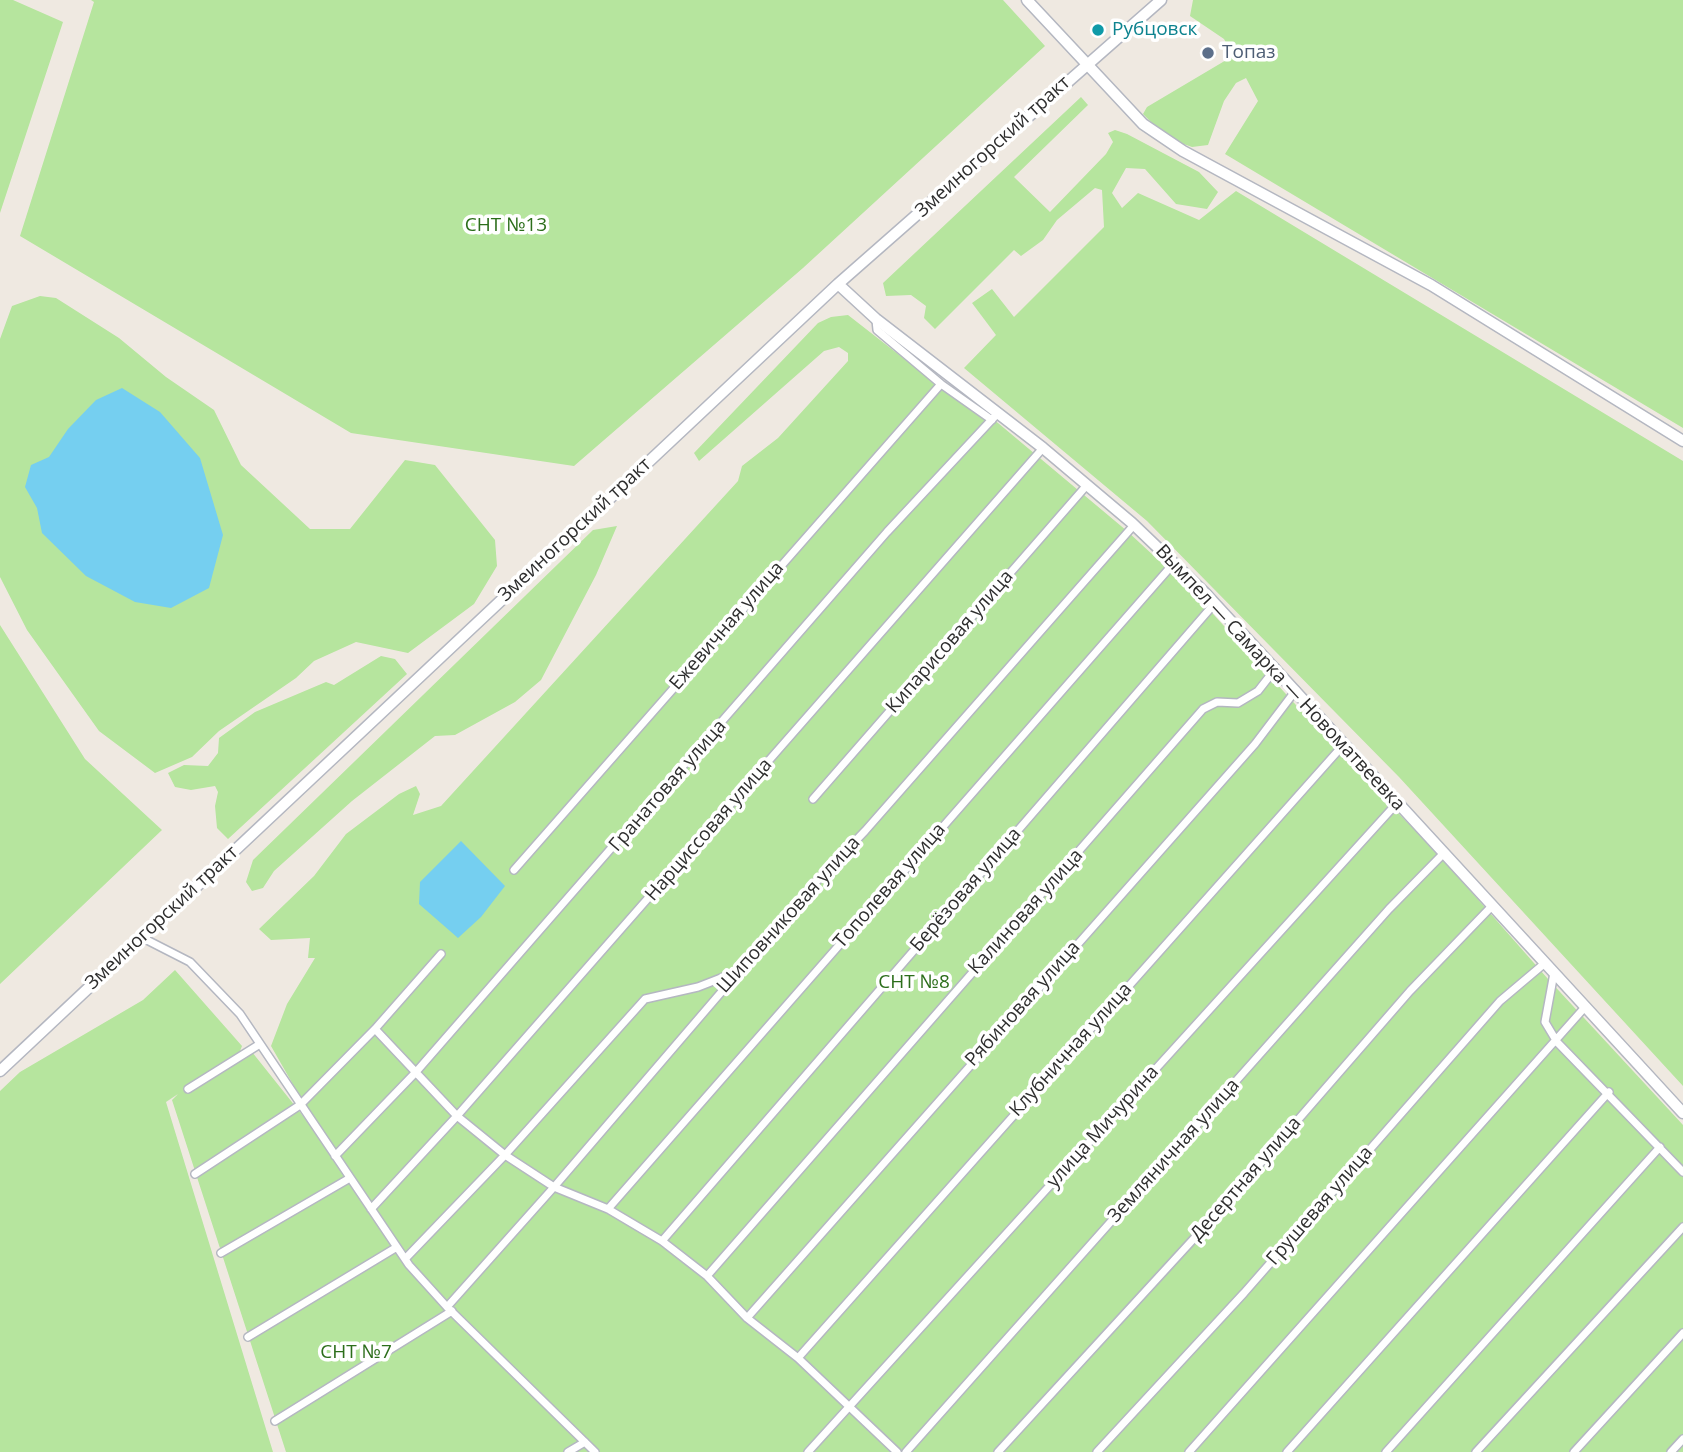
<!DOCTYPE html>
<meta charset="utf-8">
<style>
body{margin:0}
canvas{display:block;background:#efe9e1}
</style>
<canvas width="1683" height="1452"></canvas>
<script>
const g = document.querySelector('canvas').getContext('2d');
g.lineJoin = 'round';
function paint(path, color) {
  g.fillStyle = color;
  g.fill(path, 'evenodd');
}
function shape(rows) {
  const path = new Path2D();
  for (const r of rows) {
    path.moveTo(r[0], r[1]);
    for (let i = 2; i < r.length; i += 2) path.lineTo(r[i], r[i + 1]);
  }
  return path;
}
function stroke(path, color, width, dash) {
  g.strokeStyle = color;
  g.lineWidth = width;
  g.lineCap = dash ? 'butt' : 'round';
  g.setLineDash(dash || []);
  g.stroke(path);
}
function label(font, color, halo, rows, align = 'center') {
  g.font = font + ' "Open Sans",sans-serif';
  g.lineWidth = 7;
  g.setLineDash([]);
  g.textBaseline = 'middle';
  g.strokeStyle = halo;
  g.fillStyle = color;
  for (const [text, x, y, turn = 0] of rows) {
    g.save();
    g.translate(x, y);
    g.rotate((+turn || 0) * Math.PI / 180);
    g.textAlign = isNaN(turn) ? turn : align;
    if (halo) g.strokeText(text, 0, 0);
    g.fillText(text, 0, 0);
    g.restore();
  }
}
paint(shape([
 [0,0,13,0,63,22,0,213],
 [91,0,1003,0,1045,46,803,268,574,466,351,433,20,236,94,2],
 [1193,0,1683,0,1683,428,1225,154,1258,101,1246,78,1236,83,1224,101,1208,145,1192,147,1175,141,1158,129,1143,114,1147,107,1233,56,1224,39,1190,16],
 [1081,97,1088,105,1014,177,1050,212,1106,154,1113,142,1108,133,1115,130,1127,134,1199,172,1218,192,1207,209,1176,204,1145,169,1126,168,1112,193,1122,208,1138,193,1199,220,1236,191,1683,461,1683,1086,1399,777,1147,521,964,368,996,335,972,303,992,289,1014,317,1104,227,1102,190,1095,188,1057,220,1043,240,1021,256,1014,250,935,329,924,318,926,306,911,295,886,296,883,283],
 [40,296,56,298,119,338,166,377,214,410,241,465,310,529,350,529,405,460,435,465,495,540,497,566,474,604,408,653,356,642,314,661,296,678,219,731,192,757,155,773,99,731,27,630,0,577,0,339,12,306],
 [848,315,916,368,992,418,1127,531,1194,593,1336,749,1439,855,1548,979,1683,1125,1683,1452,286,1452,172,1100,178,1094,166,1102,273,1452,0,1452,0,1091,20,1072,143,1000,175,970,242,1046,240,1051,248,1047,331,1151,271,1046,287,1004,315,958,308,958,310,938,271,940,259,929,314,876,346,834,399,794,416,786,420,794,413,815,441,806,738,481,742,466,778,438,848,361,848,353,839,347,824,351,699,461,694,453,818,323,831,317],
 [617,526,596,575,541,680,515,702,455,735,435,736,352,801,274,871,263,888,252,891,246,882,253,860,593,530],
 [0,625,85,759,162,830,0,984],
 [381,656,395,659,407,674,228,839,217,828,215,806,218,792,215,786,191,790,175,787,168,773,184,765,208,766,218,753,219,738,255,712,326,682,334,685]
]), '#b6e59e');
paint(shape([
 [122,388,160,412,200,458,223,535,209,588,171,608,135,602,86,576,42,533,37,508,25,487,31,465,49,457,68,429,96,400],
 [461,841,505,886,481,917,458,938,419,904,420,882]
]), '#75cff0');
const street = shape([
 [876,320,877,330,941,384,992,420],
 [813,799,1087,485],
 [514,870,941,384],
 [141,937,190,962,240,1014,409,1265,447,1307,595,1452],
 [1554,973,1545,1022,1557,1042,1683,1172],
 [375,1029,457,1116,505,1155,554,1187,608,1209,662,1241,707,1276,747,1318,798,1358,897,1452],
 [188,1089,260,1044],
 [335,1156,416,1072,887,532,998,413],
 [195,1174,300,1105,375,1029,441,954],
 [371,1209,457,1116,1043,448],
 [608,1209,1174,563],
 [662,1241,1215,603],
 [221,1253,350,1178],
 [405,1259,505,1155,645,999,698,987,734,973],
 [707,1276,1203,709,1217,702,1238,703,1258,691,1276,668],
 [447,1307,554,1187,814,884,865,831,1134,525],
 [747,1318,1255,744,1296,690],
 [248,1337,397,1247],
 [798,1358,1345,743],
 [275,1421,452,1311],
 [568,1452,585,1442],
 [808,1452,1398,802],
 [906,1452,1389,909,1444,853],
 [998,1452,1210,1221,1410,991,1492,906],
 [1097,1452,1244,1293,1500,1001,1545,963],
 [1189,1452,1586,1006],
 [1287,1452,1609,1092],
 [1386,1452,1660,1147],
 [1476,1452,1683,1227],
 [1574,1452,1683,1333],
 [1671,1452,1683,1439]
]);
const secondary = shape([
 [1027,0,1143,124,1183,151,1431,285,1683,441],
 [838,284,876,319,1043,448,1132,523,1205,593,1683,1113],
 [0,1071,838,284,1161,0]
]);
stroke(street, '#b4b7c1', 10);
stroke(secondary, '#b4b7c1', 13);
stroke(street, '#fff', 7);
stroke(secondary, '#fff', 10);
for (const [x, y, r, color] of [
 [1098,30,7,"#0f9aa8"],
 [1208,53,7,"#5c6f8a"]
]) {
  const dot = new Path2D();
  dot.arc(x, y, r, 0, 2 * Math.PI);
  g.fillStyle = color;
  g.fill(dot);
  stroke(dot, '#fff', 2.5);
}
label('19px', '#0d838f', '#fff', [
 ["Рубцовск",1112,30]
], 'left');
label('19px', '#4e5e75', '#fff', [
 ["Топаз",1222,53]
], 'left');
label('19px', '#2e2e2e', '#fff', [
 ["Змеиногорский тракт",993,147,-42],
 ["Змеиногорский тракт",575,530,-43],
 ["Ежевичная улица",727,626,-49],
 ["Кипарисовая улица",950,642,-49],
 ["Вымпел — Самарка — Новоматвеевка",1280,678,47],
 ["Гранатовая улица",668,786,-49],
 ["Нарциссовая улица",709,830,-49],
 ["Тополевая улица",890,886,-49],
 ["Берёзовая улица",966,890,-49],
 ["Калиновая улица",1026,912,-48],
 ["Шиповниковая улица",789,915,-48],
 ["Змеиногорский тракт",162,918,-43],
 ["Рябиновая улица",1023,1004,-48],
 ["Клубничная улица",1071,1050,-48],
 ["улица Мичурина",1103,1127,-48],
 ["Земляничная улица",1174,1151,-48],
 ["Десертная улица",1246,1179,-49],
 ["Грушевая улица",1320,1206,-49]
]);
label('19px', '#2c6e1b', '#fff', [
 ["СНТ №13",506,226],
 ["СНТ №8",914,983],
 ["СНТ №7",356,1353]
]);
</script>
